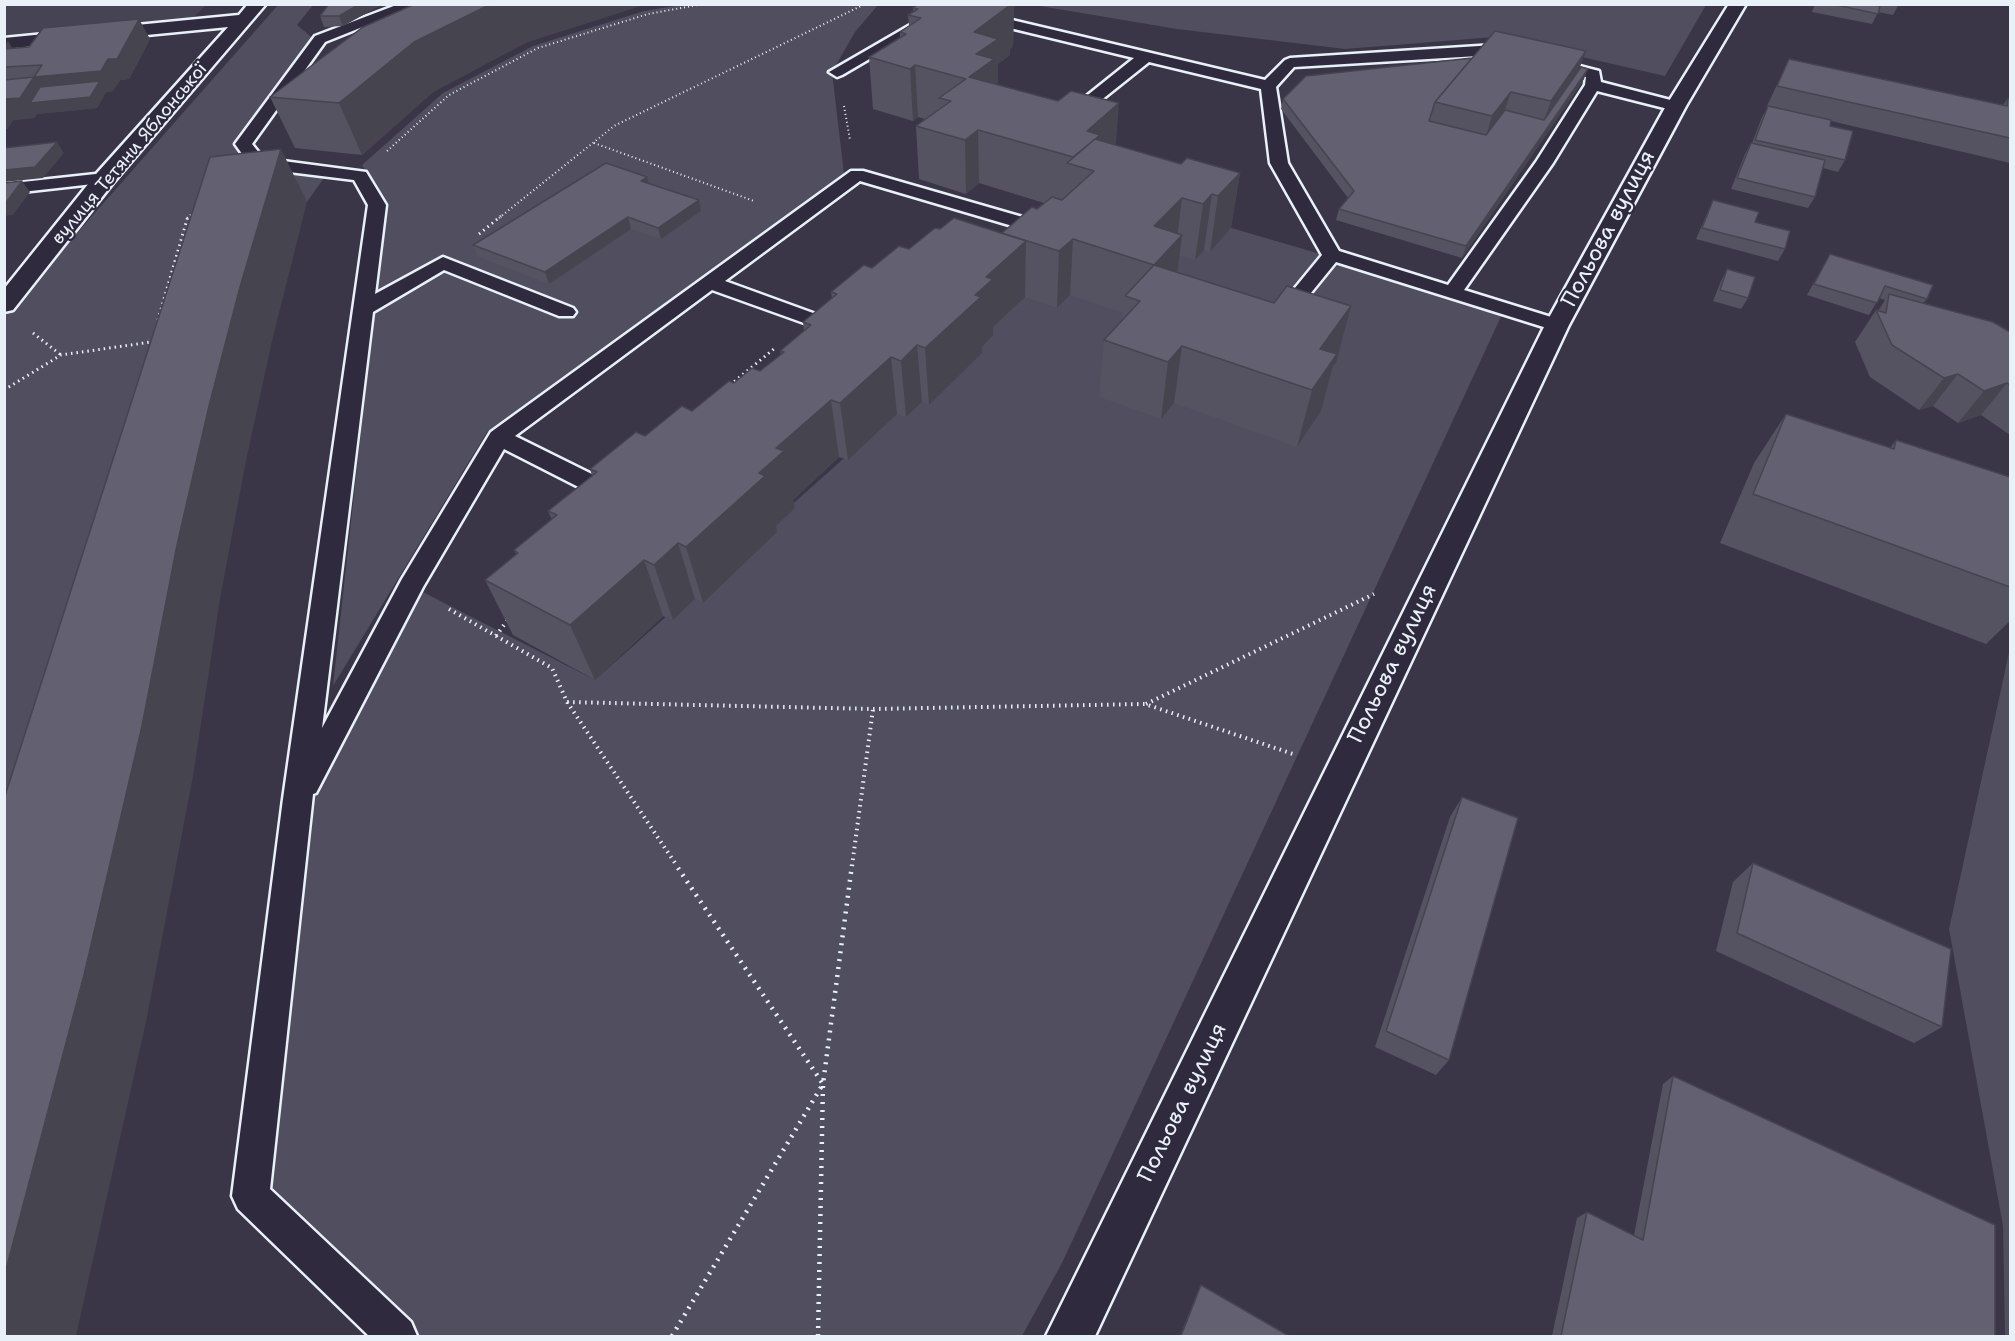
<!DOCTYPE html>
<meta charset="utf-8">
<style>
body{margin:0}
#map{position:relative;width:2015px;height:1341px;overflow:hidden;background:#3a3648;font-family:"Shantell Sans",sans-serif}
canvas{display:block}
.frame{position:absolute;inset:0;border:6px solid #e8f1f8;pointer-events:none}
</style>
<div id="map">
<canvas width="2015" height="1341"></canvas>
<div class="frame"></div>
</div>
<script>
const g = document.querySelector('canvas').getContext('2d');
g.lineJoin = 'round';
function paint(path, color) {
  g.fillStyle = color;
  g.fill(path, 'evenodd');
}
function shape(rows) {
  const path = new Path2D();
  for (const r of rows) {
    path.moveTo(r[0], r[1]);
    for (let i = 2; i < r.length; i += 2) path.lineTo(r[i], r[i + 1]);
  }
  return path;
}
function stroke(path, color, width, dash) {
  g.strokeStyle = color;
  g.lineWidth = width;
  g.lineCap = dash ? 'butt' : 'round';
  g.setLineDash(dash || []);
  g.stroke(path);
}
function label(font, color, halo, rows, align = 'center') {
  g.font = font + ' "Shantell Sans",sans-serif';
  g.lineWidth = 4.5;
  g.setLineDash([]);
  g.textBaseline = 'middle';
  g.strokeStyle = halo;
  g.fillStyle = color;
  for (const [text, x, y, turn = 0] of rows) {
    g.save();
    g.translate(x, y);
    g.rotate((+turn || 0) * Math.PI / 180);
    g.textAlign = isNaN(turn) ? turn : align;
    if (halo) g.strokeText(text, 0, 0);
    g.fillText(text, 0, 0);
    g.restore();
  }
}
paint(shape([
 [5,5,206,5,192,19,5,37]
]), '#464354');
paint(shape([
 [278,5,313,5,297,25,315,40,237,145,326,175,307,202,239,210,5,1077,5,315],
 [681,5,878,5,855,32,832,72,844,174,487,432,333,686,386,203,362,165,443,93,533,46,644,11],
 [1034,5,1706,5,1665,76,1495,37,1345,49,1177,29],
 [1180,213,1505,308,1062,1263,1022,1336,397,1336,251,1196,298,799,411,586,595,680,1025,297],
 [2010,648,2010,1336,2005,1336,2003,1226,1949,929]
]), '#504e5f');
const service = shape([
 [399,4,420,4,325,42,252,144,260,154,283,161,366,172,386,205,375,294,443,257,573,308,576,312,573,316,559,316,444,270,373,312,322,728,402,579,491,432,851,171,863,171,1057,227,1059,231,1057,235,1050,237,1043,235,860,181,725,281,846,325,849,329,846,333,832,333,712,290,515,436,626,491,630,497,626,503,618,505,610,503,504,449,423,587,316,793,313,794,270,1189,411,1322,417,1336,369,1336,238,1209,232,1196,283,799,368,205,354,180,281,171,248,162,235,144,315,36,399,4],
 [978,12,1265,80,1285,60,1290,58,1495,45,1519,52,1522,55,1514,60,1495,55,1294,67,1276,87,1288,163,1339,251,1448,285,1536,162,1585,85,1586,77,1547,67,1544,64,1547,61,1552,59,1599,71,1601,82,1682,103,1684,106,1676,111,1597,91,1553,163,1464,290,1564,321,1567,325,1564,329,1550,329,1336,262,1289,320,1282,322,1275,320,1272,316,1322,255,1270,163,1261,89,1149,62,1080,117,1079,121,1067,121,1062,117,1064,114,1134,58,973,19,971,16,973,13,978,12],
 [931,13,938,17,936,20,842,75,837,77,829,72,931,13],
 [105,173,111,174,114,178,111,182,4,194,4,184,105,173]
]);
const minor = shape([
 [248,4,266,4,113,183,13,310,4,312,4,289,97,173,228,27,4,49,4,38,239,15,248,4],
 [1729,4,1746,4,1686,106,1569,325,1095,1336,1046,1336,1545,325,1666,106,1729,4]
]);
stroke(service, '#e8f1f8', 5);
stroke(minor, '#e8f1f8', 5);
stroke(shape([
 [844,106,850,140],
 [594,143,754,201],
 [387,151,449,95,538,48,648,14,703,4],
 [187,218,195,211],
 [499,218,614,126,865,4]
]), '#e8f1f8', 2, [1, 3]);
stroke(shape([
 [479,234,501,216],
 [158,320,188,216],
 [33,333,61,355],
 [730,385,775,348],
 [4,390,61,355,151,342]
]), '#e8f1f8', 3, [1.5, 4]);
stroke(shape([
 [449,609,552,668,567,702,873,709,1145,704,1296,755],
 [496,636,509,618],
 [567,702,677,866],
 [1146,704,1374,594],
 [852,866,873,709]
]), '#e8f1f8', 4, [1.5, 4.5]);
stroke(shape([
 [672,1336,823,1084,676,865],
 [818,1336,823,1084,852,865]
]), '#e8f1f8', 4.5, [2, 6]);
paint(service, '#2f2a3d');
paint(minor, '#2f2a3d');
paint(shape([
 [329,4,383,4,343,26,324,27,320,16],
 [918,4,1014,4,1013,46,1010,49,1010,55,998,64,998,85,1116,145,1181,164,1240,173,1231,228,1210,252,1204,250,1195,260,1180,255,1177,273,1336,363,1333,366,1321,411,1297,447,1174,403,1161,419,1099,397,1104,340,1123,319,1123,313,1070,295,1057,308,1025,297,993,327,993,335,982,347,982,353,929,405,922,402,906,417,897,414,848,460,839,457,793,500,795,508,776,526,777,532,703,603,695,599,673,620,663,616,595,680,513,635,485,580,516,554,514,550,552,520,548,511,592,476,590,469,645,436,692,411,734,383,760,371,781,355,780,351,804,331,803,322,832,299,831,292,872,268,909,249,940,229,1002,233,1044,203,979,183,966,194,919,179,916,126,925,119,918,117,913,121,873,109,869,57,900,37,900,32,909,26,908,15,913,12,913,8],
 [1815,4,1899,4,1893,15,1878,12,1872,24,1812,12],
 [637,7,527,42,433,92,362,155,295,148,270,97],
 [150,39,129,79,120,80,113,91,106,92,97,108,37,114,34,118,13,120,7,129,4,129,4,42,12,49],
 [1789,59,2003,105,2008,98,2010,99,2010,163,1831,121,1830,126,1845,160,1838,172,1823,168,1815,197,1808,208,1731,189,1745,154,1751,143,1752,143,1762,117,1768,107,1767,106],
 [1579,69,1584,79,1462,258,1336,220,1339,209,1348,198,1281,109,1283,99],
 [649,183,699,200,701,211,661,239,631,229,549,284,478,257,473,245],
 [1713,200,1755,222,1785,249,1778,261,1696,239],
 [1830,254,1927,299,1923,303,2010,332,2010,435,1981,415,1958,423,1933,406,1919,410,1870,377,1855,342,1876,310,1878,311,1885,300,1879,298,1869,315,1807,295],
 [1727,269,1748,298,1741,309,1713,301,1721,281],
 [1786,414,1890,448,1896,440,2010,477,2010,621,1986,644,1720,543,1754,463],
 [1462,797,1449,1060,1436,1075,1375,1047,1450,817],
 [1753,863,1942,1027,1914,1043,1716,951,1733,882],
 [1673,1076,1995,1336,1552,1336,1577,1218,1587,1212,1634,1235,1663,1084],
 [1201,1285,1289,1336,1180,1336,1198,1291]
]), '#555361');
paint(shape([
 [360,4,383,4,343,26,339,16],
 [491,4,649,4,637,7,527,42,433,92,362,155,339,103,414,42],
 [1004,4,1014,4,1013,46,1010,49,1010,55,998,64,998,90,969,77,974,32],
 [139,19,150,39,129,79,120,80,113,91,106,92,97,108,37,114,34,118,13,120,7,129,4,129,4,99,34,77,47,98,34,77,108,59],
 [8,41,15,52,4,66,4,46],
 [1586,51,1575,80,1540,131,1551,101],
 [915,65,918,117,913,121,910,69],
 [1588,69,1584,79,1462,258,1466,246],
 [1511,92,1501,121,1483,146,1492,116],
 [1119,103,1115,157,1094,171,1087,131],
 [978,130,979,183,966,194,965,140],
 [57,142,64,153,43,178,4,182,4,170],
 [281,149,307,202,272,341,246,461,220,599,193,776,147,1017,76,1336,4,1336,4,1277,209,406,240,287],
 [1240,173,1231,228,1210,252,1218,196],
 [647,177,650,188,641,181],
 [22,181,30,192,13,215,4,216,4,204],
 [1212,194,1204,250,1195,260,1203,204],
 [1182,198,1177,240,1182,235,1175,291,1154,265,1154,226],
 [699,200,701,211,661,239,658,228],
 [628,217,631,229,549,284,545,272],
 [1073,239,1070,295,1057,308,1059,251],
 [1026,241,1025,297,993,327,993,335,982,347,982,353,929,405,925,348,975,295,986,277],
 [1351,306,1336,363,1333,366,1321,411,1297,447,1312,390,1320,349],
 [917,345,922,402,906,417,901,361],
 [1182,346,1174,403,1161,419,1168,362],
 [891,357,897,414,848,460,840,403],
 [1958,374,1933,406,1919,410,1944,378],
 [2007,383,1981,415,1958,423,1984,391],
 [831,400,839,457,793,500,795,508,776,526,777,532,703,603,686,547,776,448],
 [678,543,695,599,673,620,654,565],
 [644,560,663,616,595,680,570,625]
]), '#45444f');
const building = shape([
 [329,4,360,4,339,16,320,16,329,4],
 [415,4,491,4,414,42,339,103,270,97,363,27,415,4],
 [918,4,1010,5,974,32,998,39,976,54,994,59,969,77,1058,101,1071,91,1119,103,1087,131,1100,135,1073,157,978,130,965,140,916,126,951,101,939,98,966,79,915,65,910,69,869,57,906,34,900,32,921,18,908,15,918,9,913,8,918,4],
 [1832,4,1872,4,1880,6,1878,14,1832,4],
 [139,19,117,59,108,59,101,71,34,77,42,65,4,67,4,49,29,47,43,28,139,19],
 [1495,31,1586,51,1551,101,1511,92,1492,116,1435,102,1495,31],
 [1472,58,1435,102,1429,121,1486,135,1505,110,1544,120,1581,67,1588,69,1466,246,1339,209,1354,191,1283,99,1306,76,1472,58],
 [1789,59,2007,106,2008,98,2010,99,2010,138,1777,86,1789,59],
 [34,77,20,98,4,99,4,80,34,77],
 [100,81,90,97,30,103,40,87,100,81],
 [1768,106,1831,120,1830,126,1853,131,1845,160,1755,140,1768,106],
 [1095,139,1181,164,1187,158,1240,173,1218,196,1212,194,1203,204,1182,198,1154,226,1182,235,1154,265,1073,239,1059,251,1002,233,1032,207,1037,209,1052,197,1062,200,1094,171,1067,163,1095,139],
 [57,142,35,167,4,170,4,148,57,142],
 [1751,143,1825,160,1815,197,1737,178,1751,143],
 [281,149,240,287,209,406,177,545,142,726,84,975,4,1277,4,799,210,157,281,149],
 [606,163,647,177,641,181,699,200,658,228,628,217,545,272,473,245,606,163],
 [22,181,5,204,4,204,4,183,22,181],
 [1713,200,1759,212,1755,222,1790,231,1785,249,1702,228,1713,200],
 [954,218,1026,241,986,277,993,279,975,295,981,297,925,348,917,345,901,361,891,357,840,403,831,400,776,448,784,451,759,473,765,476,686,547,678,543,654,565,644,560,570,625,485,580,518,553,514,550,557,515,548,511,597,472,590,469,636,432,645,436,682,406,692,411,729,381,734,383,752,368,760,371,784,352,780,351,811,325,803,322,837,294,831,292,864,265,872,268,899,246,909,249,935,228,940,229,954,218],
 [1830,254,1933,285,1927,299,1885,286,1877,303,1814,284,1830,254],
 [1154,265,1274,303,1287,286,1351,306,1320,349,1337,354,1312,390,1182,346,1168,362,1104,340,1140,301,1125,296,1154,265],
 [1727,269,1755,277,1748,298,1720,290,1727,269],
 [1889,294,1993,322,2010,332,2010,385,2007,383,1984,391,1958,374,1944,378,1892,345,1876,310,1886,313,1889,294],
 [1786,414,1894,449,1896,440,2010,477,2010,587,1753,494,1786,414],
 [1462,797,1518,818,1449,1060,1386,1031,1462,797],
 [1753,863,1951,949,1942,1027,1737,933,1753,863],
 [1673,1076,1995,1225,1995,1336,1561,1336,1587,1212,1643,1240,1673,1076],
 [1201,1285,1289,1336,1181,1336,1201,1285]
]);
paint(building, '#636171');
stroke(building, '#45444f', 1.5);
label('18px', '#e8f1f8', '#2f2a3d', [
 ["вулиця Тетяни Яблонської",130,154,-50]
]);
label('22px', '#e8f1f8', '#2f2a3d', [
 ["Польова вулиця",1609,229,-62],
 ["Польова вулиця",1393,664,-64],
 ["Польова вулиця",1183,1103,-64]
]);
</script>
